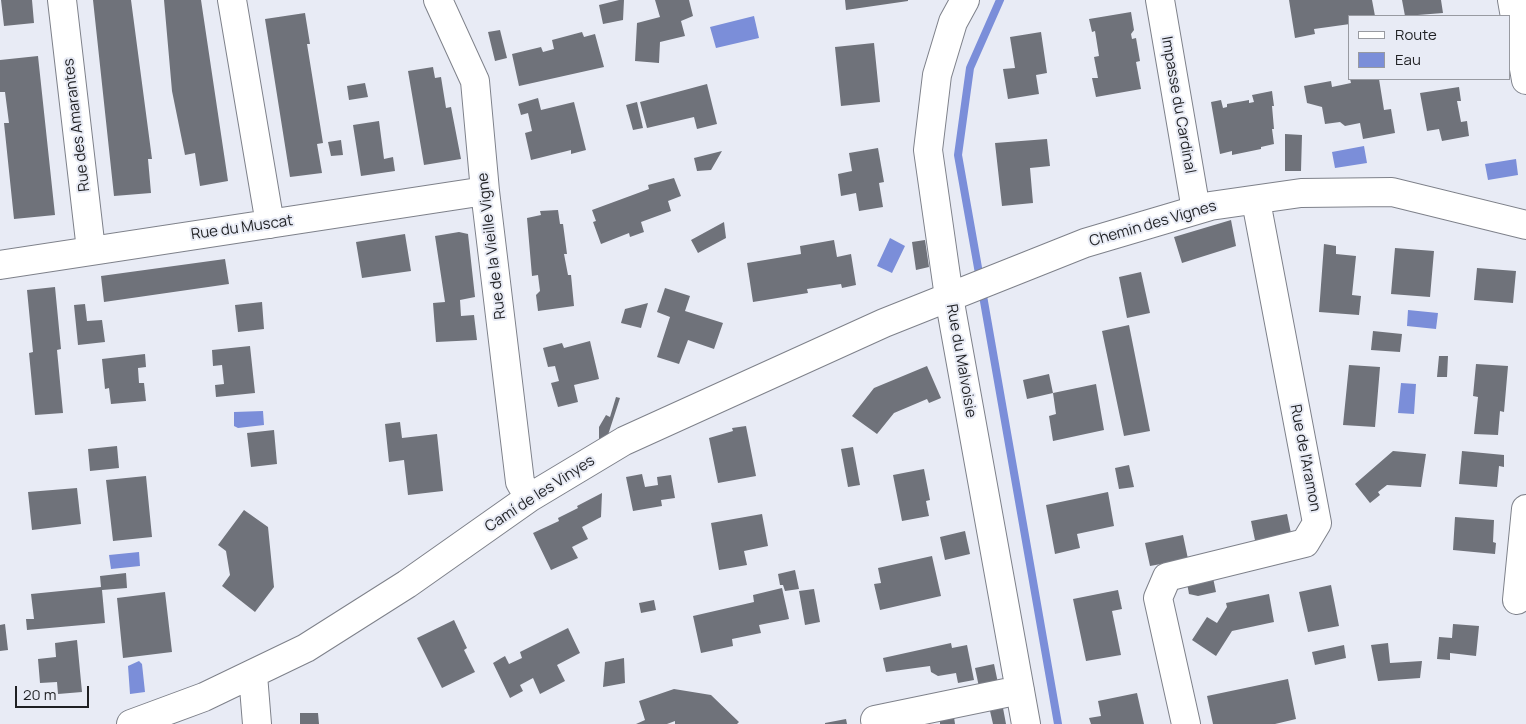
<!DOCTYPE html>
<meta charset="utf-8">
<style>
body{margin:0}
#map{position:relative;width:1526px;height:724px;overflow:hidden;background:#e8ebf5;font-family:Manrope,sans-serif}
canvas{display:block}
.legend{position:absolute;left:1348px;top:15px;width:162px;height:65px;box-sizing:border-box;background:#e8ebf5;border:1px solid #989aa1;margin:0;padding:6px 9px;list-style:none;font-size:15px;color:#1f2023}
.legend li{display:flex;align-items:center;gap:10px;height:25px}
.legend b{width:25px;border:1px solid #989aa1}
.scale{position:absolute;left:15px;top:686px;width:74px;height:22px;box-sizing:border-box;border:2px solid #1f2023;border-top:0;padding-left:6px;font-size:15px;line-height:18px;white-space:nowrap;color:#1f2023;-webkit-text-stroke:4px #e8ebf5;paint-order:stroke}
</style>
<div id="map">
<canvas width="1526" height="724"></canvas>
<ul class="legend">
<li><b style="height:6px;background:#fff"></b>Route</li>
<li><b style="height:14px;background:#7b8ed9"></b>Eau</li>
</ul>
<div class="scale">20 m</div>
</div>
<script>
const g = document.querySelector('canvas').getContext('2d');
g.lineJoin = 'round';
function paint(path, color) {
  g.fillStyle = color;
  g.fill(path, 'evenodd');
}
function shape(rows) {
  const path = new Path2D();
  for (const r of rows) {
    path.moveTo(r[0], r[1]);
    for (let i = 2; i < r.length; i += 2) path.lineTo(r[i], r[i + 1]);
  }
  return path;
}
function stroke(path, color, width, dash) {
  g.strokeStyle = color;
  g.lineWidth = width;
  g.lineCap = dash ? 'butt' : 'round';
  g.setLineDash(dash || []);
  g.stroke(path);
}
function label(font, color, halo, rows, align = 'center') {
  g.font = font + ' Manrope,sans-serif';
  g.lineWidth = 4;
  g.setLineDash([]);
  g.textBaseline = 'middle';
  g.strokeStyle = halo;
  g.fillStyle = color;
  for (const [text, x, y, turn = 0] of rows) {
    g.save();
    g.translate(x, y);
    g.rotate((+turn || 0) * Math.PI / 180);
    g.textAlign = isNaN(turn) ? turn : align;
    if (halo) g.strokeText(text, 0, 0);
    g.fillText(text, 0, 0);
    g.restore();
  }
}
paint(shape([
 [754,16,759,38,716,48,710,27],
 [1364,146,1367,163,1335,168,1332,152],
 [1516,159,1518,175,1488,180,1485,164],
 [890,238,905,246,892,273,877,266],
 [1408,310,1438,313,1436,329,1407,326],
 [1401,383,1416,384,1414,414,1398,413],
 [263,411,264,425,238,428,234,426,234,412],
 [139,552,140,566,111,569,109,555],
 [139,661,142,664,145,692,130,694,128,666]
]), '#7b8ed9');
stroke(shape([
 [980,279,958,155,970,68,1000,0],
 [982,290,1058,724]
]), '#7b8ed9', 8);
paint(shape([
 [1,0,32,0,34,23,4,26],
 [93,0,131,0,152,159,148,159,151,193,114,196],
 [164,0,201,0,228,181,200,186,195,153,185,155,172,91],
 [619,0,624,0,623,20,603,24,599,5],
 [655,0,689,0,693,16,681,21,685,36,660,42,659,63,635,61,637,23,660,17],
 [845,0,908,0,908,1,846,10],
 [1289,0,1372,0,1375,16,1350,16,1350,24,1314,29,1315,34,1295,38],
 [1402,0,1441,0,1443,13,1405,16],
 [1131,12,1134,30,1131,34,1132,39,1136,38,1140,61,1136,62,1141,89,1096,97,1092,78,1098,78,1094,57,1099,56,1095,31,1092,32,1089,19],
 [305,13,310,44,307,44,323,143,317,144,322,173,290,177,265,19],
 [500,30,507,58,495,61,488,32],
 [582,32,584,37,595,34,604,67,519,86,512,54,541,47,543,52,554,49,552,40],
 [1041,32,1047,73,1036,75,1039,94,1008,99,1003,69,1015,68,1010,37],
 [874,43,880,102,841,106,835,47],
 [38,56,55,215,14,219,4,123,9,123,5,92,0,92,0,60],
 [433,67,435,78,441,77,446,108,451,107,461,159,424,165,408,71],
 [1350,79,1379,79,1384,110,1391,109,1395,133,1363,139,1360,123,1345,126,1340,122,1325,124,1322,107,1307,103,1304,86,1331,81,1332,87,1351,83],
 [365,83,368,97,349,100,347,86],
 [707,84,717,124,697,129,694,117,647,128,640,102],
 [1459,87,1461,101,1457,101,1461,122,1467,121,1469,136,1442,141,1439,129,1427,131,1420,93],
 [1272,91,1274,106,1272,106,1274,129,1272,129,1274,144,1261,147,1261,149,1232,155,1232,151,1220,154,1211,102,1221,100,1223,108,1227,107,1227,104,1249,100,1249,103,1254,102,1252,95],
 [538,98,541,110,574,102,586,150,571,154,571,150,531,160,525,133,532,131,528,113,521,115,518,104],
 [637,102,643,128,633,130,626,105],
 [379,121,384,159,393,157,395,171,361,176,353,125],
 [1285,134,1302,135,1301,171,1285,171],
 [1047,139,1050,166,1030,168,1033,203,1002,206,995,143],
 [341,140,343,155,331,156,328,142],
 [878,148,884,182,879,183,883,207,859,211,856,193,841,196,838,174,852,171,849,153],
 [722,151,711,170,697,171,694,158],
 [674,178,681,196,668,201,671,211,641,222,644,232,630,237,629,233,601,244,593,222,596,221,592,210,649,189,648,185],
 [558,210,560,224,563,224,567,254,564,254,568,275,571,275,574,306,538,311,536,295,540,291,538,275,532,276,527,218,541,215,540,211],
 [1231,220,1236,246,1182,263,1174,237],
 [724,222,726,238,698,253,691,240],
 [459,232,468,234,475,297,460,300,461,316,474,315,477,340,436,342,433,303,445,302,435,236],
 [405,234,411,271,362,278,356,242],
 [834,240,837,257,851,254,856,285,842,288,841,284,807,289,808,293,753,302,747,263,801,254,800,246],
 [925,240,929,267,916,270,912,242],
 [1324,244,1336,246,1336,254,1356,256,1352,295,1361,296,1359,315,1319,312],
 [1395,248,1434,251,1430,297,1391,294],
 [225,259,229,284,104,302,101,276],
 [1477,268,1516,271,1513,303,1474,300],
 [1141,272,1150,313,1127,318,1119,277],
 [55,287,61,349,57,350,63,413,35,415,29,353,33,352,27,290],
 [665,288,690,296,685,311,723,323,714,349,688,340,679,364,657,357,670,317,657,312],
 [262,302,264,329,238,332,235,305],
 [648,303,641,328,621,323,625,309],
 [85,304,87,321,102,320,105,342,78,345,74,305],
 [1129,325,1150,431,1124,436,1102,331],
 [1373,331,1402,334,1400,352,1371,350],
 [590,341,599,379,574,385,578,402,558,407,551,383,559,381,555,366,548,367,543,348,562,343,564,348],
 [250,346,255,393,216,397,215,385,224,384,222,365,213,366,212,350],
 [145,354,146,367,138,368,139,383,144,383,146,401,111,404,109,388,105,389,102,359],
 [1439,356,1448,356,1447,377,1437,377],
 [1476,364,1508,366,1504,412,1500,411,1498,435,1474,434,1478,397,1473,396],
 [1349,365,1380,367,1375,427,1343,425],
 [927,366,941,398,929,403,927,399,894,413,877,434,852,416,874,388],
 [1049,374,1053,393,1027,399,1023,380],
 [1096,384,1104,430,1053,441,1049,416,1056,414,1053,393],
 [616,397,620,398,607,438,599,443,599,427,606,415,610,417],
 [400,422,402,438,437,434,443,491,408,495,404,460,389,462,385,424],
 [746,426,756,476,718,483,709,438,733,431,732,428],
 [274,430,277,464,251,467,247,433],
 [117,446,119,468,90,471,88,449],
 [853,447,860,485,848,487,841,449],
 [1393,451,1426,454,1421,487,1387,485,1378,492,1380,495,1370,503,1355,484],
 [1462,451,1504,455,1504,467,1499,466,1497,487,1459,484],
 [1129,465,1134,487,1119,489,1115,468],
 [924,469,930,500,926,501,929,516,902,521,893,475],
 [642,474,645,487,658,485,657,477,671,475,675,498,661,500,662,506,633,511,626,477],
 [146,476,152,537,113,541,106,480],
 [77,488,81,524,32,530,28,492],
 [1108,492,1114,526,1077,534,1080,548,1055,554,1046,505],
 [602,493,601,517,582,527,588,539,572,547,578,558,551,570,533,533,559,521,558,518,578,508,577,506],
 [244,510,268,527,274,587,255,612,222,586,230,575,226,551,218,545],
 [762,514,768,546,744,551,747,565,719,570,711,523],
 [1287,514,1292,538,1256,545,1251,521],
 [1455,517,1494,520,1493,542,1496,543,1495,554,1453,550],
 [965,531,970,554,945,560,940,537],
 [1183,535,1188,559,1150,566,1145,543],
 [932,556,941,596,880,610,874,584,881,583,878,568],
 [795,570,799,589,785,591,783,585,780,585,778,574],
 [126,573,127,588,102,590,105,623,27,630,26,619,34,619,31,594,101,587,100,576],
 [1212,573,1216,592,1198,596,1189,594,1186,578],
 [1331,585,1339,626,1308,632,1299,592],
 [782,588,789,619,759,625,761,633,732,639,733,646,701,653,693,616,754,602,753,595],
 [814,589,820,622,805,625,799,591],
 [1118,590,1122,609,1112,611,1121,655,1086,661,1073,599],
 [165,592,172,652,123,658,117,598],
 [1269,594,1274,622,1232,631,1216,656,1192,640,1207,617,1217,623,1227,607,1226,603],
 [654,600,656,610,641,613,639,603],
 [454,620,467,648,464,650,475,672,442,688,417,638],
 [5,624,8,650,0,651,0,625],
 [1453,624,1479,626,1476,656,1450,653,1450,660,1437,659,1439,637,1452,638],
 [568,628,580,653,557,665,565,681,540,694,533,678,520,685,523,691,510,698,493,663,505,656,509,664,522,658,520,652],
 [77,640,82,692,58,694,57,682,40,683,38,659,56,657,55,643],
 [951,643,952,648,967,645,974,680,958,683,956,673,938,676,931,672,930,666,886,672,883,658],
 [1388,643,1390,663,1422,661,1420,678,1378,681,1371,645],
 [1344,645,1346,658,1315,665,1312,652],
 [624,658,625,683,603,687,605,662],
 [994,664,998,683,979,687,975,668],
 [1288,679,1296,719,1275,724,1213,724,1207,696],
 [674,689,711,695,739,722,737,724,675,724,675,721,667,724,636,724,645,720,639,701],
 [1137,693,1144,724,1091,724,1089,718,1101,716,1098,701],
 [1003,708,1006,724,993,724,990,711],
 [300,713,318,713,319,724,300,724],
 [954,717,955,724,940,724,940,719],
 [846,719,847,724,825,724,825,723]
]), '#6f727a');
const street = shape([
 [62,0,91,250],
 [232,0,270,224],
 [438,0,475,81,485,191,520,482,529,498],
 [965,0,953,22,937,75,928,150,949,297,1026,724],
 [1160,0,1196,210],
 [1512,0,1526,80],
 [0,265,485,191],
 [1517,600,1526,509],
 [253,675,257,724],
 [875,720,1020,690],
 [131,724,204,697,306,648,407,584,529,498,624,441,884,323,1085,243,1210,206,1301,193,1392,192,1526,225],
 [1186,724,1158,598,1167,577,1305,543,1317,523,1256,201]
]);
stroke(street, '#7e818a', 30);
stroke(street, '#fff', 28);
label('15px', '#1f2023', '#e8ebf5', [
 ["Impasse du Cardinal",1178,105,80],
 ["Rue des Amarantes",77,125,-97],
 ["Chemin des Vignes",1153,224,-16],
 ["Rue du Muscat",242,228,-8],
 ["Rue de la Vieille Vigne",492,246,-97],
 ["Rue du Malvoisie",961,361,80],
 ["Rue de l'Aramon",1305,458,79],
 ["Camí de les Vinyes",540,494,-33]
]);
</script>
